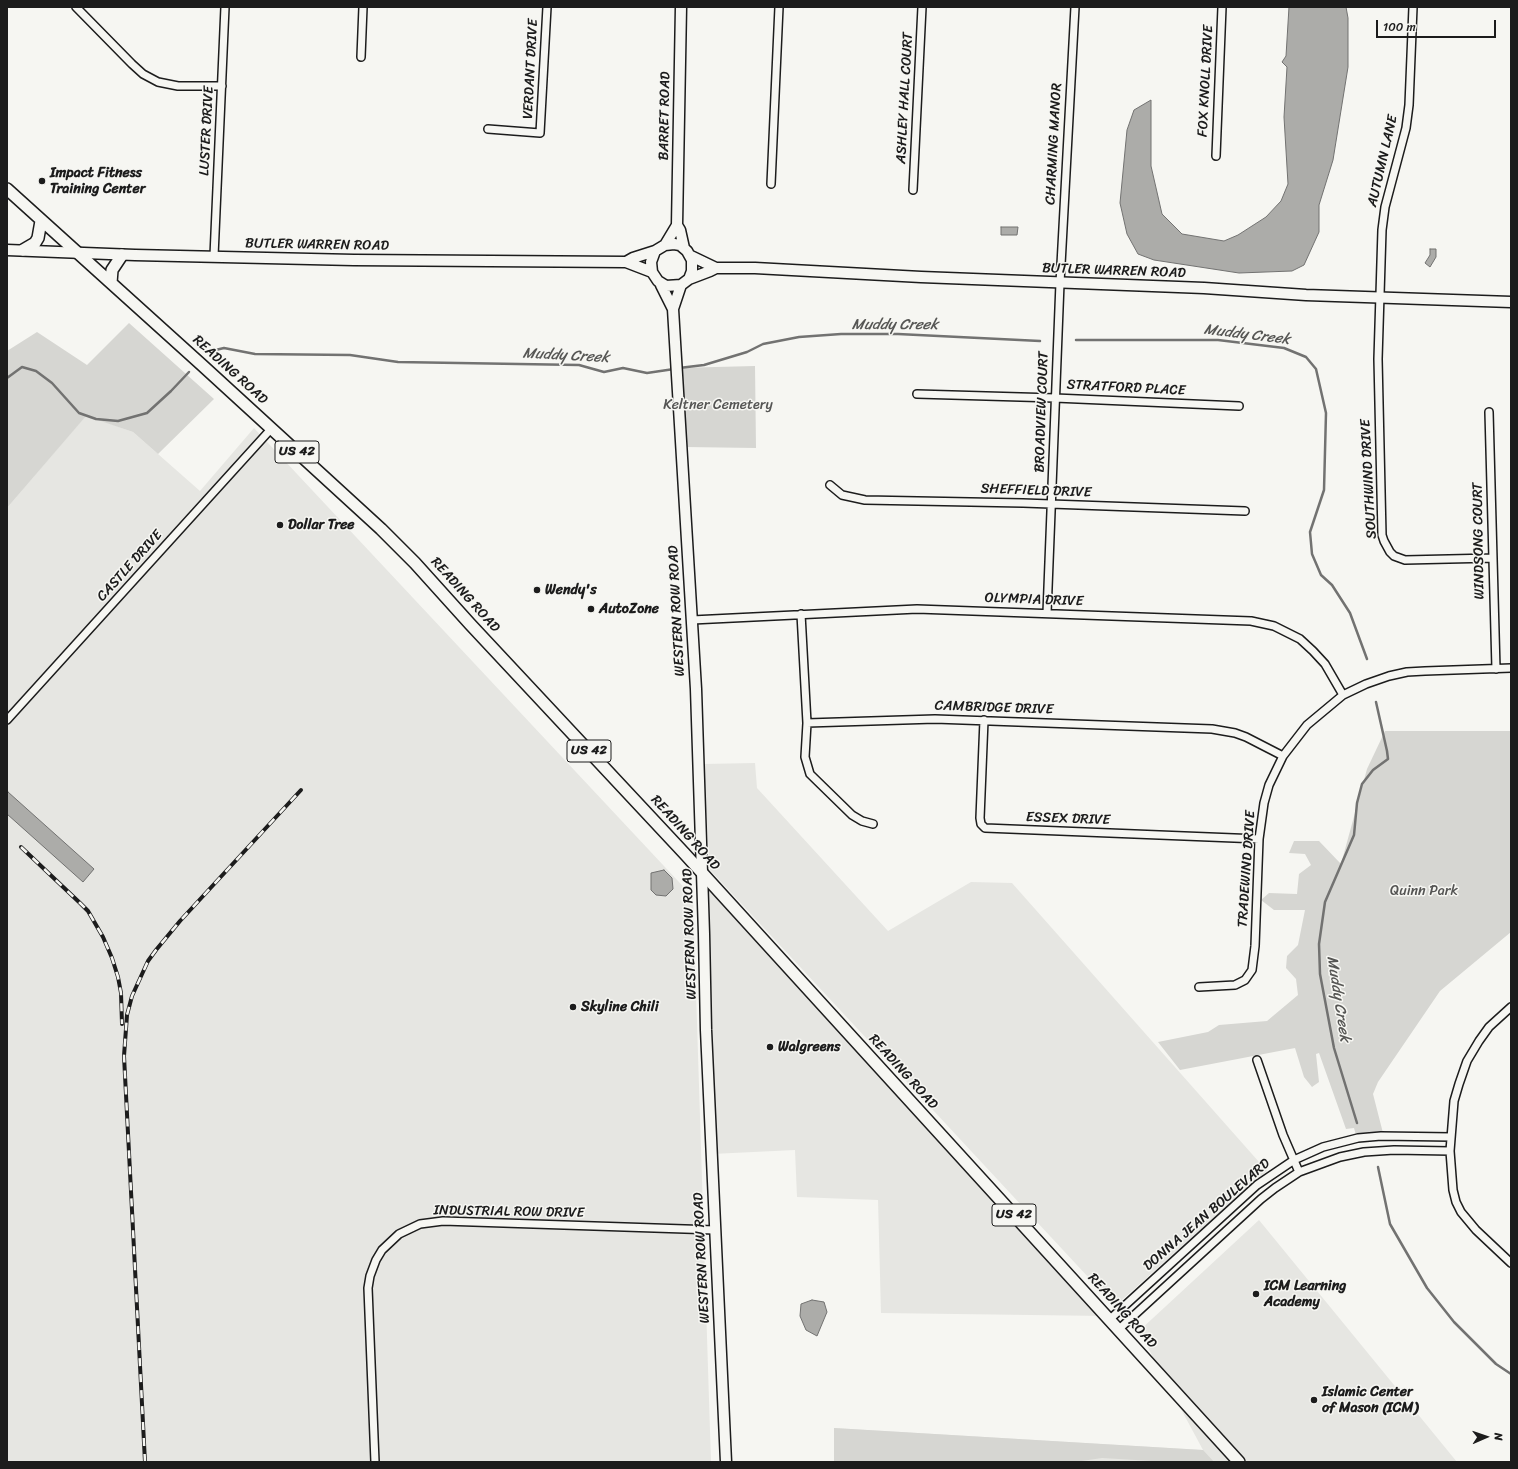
<!DOCTYPE html>
<style>
body{margin:0}
#map{position:relative;width:1518px;height:1469px;overflow:hidden;background:#f6f6f2;font-family:Sriracha,sans-serif}
canvas{display:block}
.frame{position:absolute;inset:0;border:8px solid #1c1c1c;pointer-events:none}
.north{position:absolute;left:1466px;top:1417px;width:40px;height:40px;-webkit-text-stroke:3px #f6f6f2;paint-order:stroke;rotate:88deg;font-size:11px;font-weight:700;line-height:16px;text-align:center;color:#1c1c1c}
.north::after{content:'';display:block;margin:auto;width:14px;height:18px;background:#1c1c1c;clip-path:polygon(50% 0,100% 100%,50% 72%,0 100%)}
.scale{position:absolute;left:1376px;top:20px;width:120px;height:18px;box-sizing:border-box;border:2px solid #1c1c1c;border-top:0;padding-left:5px;font-size:12px;line-height:14px;white-space:nowrap;color:#1c1c1c;-webkit-text-stroke:3px #f6f6f2;paint-order:stroke}
</style>
<div id="map">
<canvas width="1518" height="1469"></canvas>
<div class="frame"></div>
<div class="north">N</div>
<div class="scale">100 m</div>
</div>
<script>
const g = document.querySelector('canvas').getContext('2d');
g.lineJoin = 'round';
function paint(path, color) {
  g.fillStyle = color;
  g.fill(path, 'evenodd');
}
function shape(rows) {
  const path = new Path2D();
  for (const r of rows) {
    path.moveTo(r[0], r[1]);
    for (let i = 2; i < r.length; i += 2) path.lineTo(r[i], r[i + 1]);
  }
  return path;
}
function stroke(path, color, width, dash) {
  g.strokeStyle = color;
  g.lineWidth = width;
  g.lineCap = dash ? 'butt' : 'round';
  g.setLineDash(dash || []);
  g.stroke(path);
}
function label(font, color, halo, rows, align = 'center') {
  g.font = font + ' Sriracha,sans-serif';
  g.lineWidth = 3;
  g.setLineDash([]);
  g.textBaseline = 'middle';
  g.strokeStyle = halo;
  g.fillStyle = color;
  for (const [text, x, y, turn = 0] of rows) {
    g.save();
    g.translate(x, y);
    g.rotate((+turn || 0) * Math.PI / 180);
    g.textAlign = isNaN(turn) ? turn : align;
    if (halo) g.strokeText(text, 0, 0);
    g.fillText(text, 0, 0);
    g.restore();
  }
}
paint(shape([
 [86,415,133,432,200,491,254,428,693,897,711,1462,7,1462,7,508],
 [755,763,757,788,888,931,971,882,1012,883,1267,1171,1115,1306,710,870,703,764],
 [702,874,1106,1316,881,1313,878,1200,797,1197,795,1150,712,1154],
 [1259,1220,1457,1462,834,1462,834,1428,1203,1450,1139,1331]
]), '#e6e6e2');
paint(shape([
 [129,323,214,399,158,454,133,432,86,416,7,508,7,351,37,332,87,365],
 [755,366,756,448,686,447,676,368],
 [1385,731,1511,731,1511,932,1440,991,1378,1082,1373,1094,1383,1133,1356,1135,1354,1128,1346,1129,1319,1053,1316,1054,1319,1082,1312,1087,1304,1077,1295,1048,1180,1070,1158,1042,1208,1032,1219,1025,1267,1021,1298,995,1296,979,1286,968,1287,956,1298,945,1305,910,1274,910,1261,900,1269,893,1297,894,1299,874,1311,865,1305,854,1289,853,1294,841,1319,841,1341,864,1367,769],
 [834,1428,1203,1450,1214,1462,1168,1462,1102,1458,1075,1462,834,1462]
]), '#d6d6d2');
const water = shape([
 [1289,7,1346,7,1348,18,1348,67,1333,160,1319,205,1319,232,1304,265,1292,271,1239,273,1154,260,1138,254,1127,234,1120,203,1127,130,1134,110,1151,100,1151,166,1162,214,1182,234,1224,241,1238,235,1266,217,1281,201,1288,184,1284,117,1287,67,1282,62,1286,56,1289,7],
 [1001,227,1018,227,1017,235,1001,235,1001,227],
 [1430,249,1436,249,1436,257,1430,267,1425,263,1430,255,1430,249],
 [8,792,94,869,83,882,7,814,7,794,8,792],
 [664,870,672,878,673,889,666,896,656,895,651,890,651,873,664,870],
 [812,1300,824,1302,827,1312,817,1336,806,1330,800,1316,801,1304,812,1300]
]);
paint(water, '#acaca9');
stroke(water, '#727271', 1);
stroke(shape([
 [1076,340,1218,340,1284,348,1306,357,1316,369,1326,413,1324,490,1310,532,1312,554,1321,575,1332,585,1350,613,1367,659],
 [207,352,224,348,255,354,350,355,398,362,579,365,604,372,623,368,647,373,674,369],
 [679,368,704,365,747,352,763,344,799,337,841,334,898,334,1040,341],
 [7,378,22,367,36,371,52,383,79,413,96,419,118,421,147,413,171,391,189,372],
 [1357,1123,1334,1048,1320,974,1319,944,1325,902,1354,835,1357,803,1362,784,1373,770,1388,759,1387,751,1376,702],
 [1378,1167,1390,1224,1427,1288,1454,1322,1496,1364,1511,1374]
]), '#727271', 2.5);
const street = shape([
 [76,7,132,64,143,74,158,82,178,86,222,86],
 [1413,7,1409,105,1406,128,1385,207,1382,230,1378,359,1382,535,1384,541,1390,552,1394,556,1405,560,1493,558],
 [361,57,363,7],
 [488,129,540,133,547,7],
 [1216,156,1222,7],
 [771,184,779,7],
 [913,190,922,7],
 [214,256,225,7],
 [917,394,1055,398,1239,406],
 [1489,412,1496,669],
 [830,485,842,495,865,500,1023,503,1245,511],
 [1047,613,1060,283,1075,7],
 [801,614,807,723,935,719,1212,729,1235,733,1246,737,1283,756],
 [692,620,917,609,1251,621,1274,626,1300,639,1313,651,1325,664,1343,695],
 [7,720,271,429],
 [984,720,980,818,981,824,985,828,1259,839],
 [807,723,805,757,810,774,852,815,862,821,873,824],
 [1199,987,1235,985,1245,980,1252,970,1255,946,1259,839,1264,803,1269,785,1283,756,1307,725,1343,695,1366,684,1389,676,1407,672,1425,671,1511,668],
 [1511,1007,1489,1027,1479,1041,1467,1061,1459,1084,1454,1101,1450,1151,1453,1190,1456,1202,1461,1212,1476,1230,1511,1263],
 [1257,1060,1283,1135,1299,1172],
 [1109,1320,1257,1185,1294,1160,1323,1147,1358,1138,1381,1136,1451,1137],
 [1118,1330,1261,1199,1275,1188,1299,1172,1340,1157,1364,1152,1394,1150,1450,1151],
 [375,1462,368,1288,370,1276,376,1260,382,1250,399,1234,420,1224,443,1221,715,1230]
]);
const secondary = shape([
 [681,7,677,225,680,230,684,248],
 [665,245,677,225],
 [7,250,135,255,354,260,626,262,652,272],
 [655,251,651,262,652,272,658,281,666,286,681,285,689,279,710,271,716,268],
 [691,256,716,268,755,268,921,277,1204,288,1306,295,1511,302],
 [626,262,633,258,655,251,665,245,674,244,680,245,687,251,692,260,692,271,689,279],
 [661,285,673,309],
 [681,285,673,309,696,689,704,934,706,1030,726,1462]
]);
const primary = shape([
 [7,189,203,366,381,529,415,563,470,624,684,853,1239,1462],
 [23,250,35,243,38,238,41,221],
 [111,283,112,270,122,255]
]);
stroke(street, '#1c1c1c', 10);
stroke(secondary, '#1c1c1c', 13);
stroke(primary, '#1c1c1c', 14);
stroke(street, '#f6f6f2', 7);
stroke(secondary, '#f6f6f2', 10);
stroke(primary, '#f6f6f2', 11);
const rail = shape([
 [21,847,80,903,88,911,103,937,112,958,118,977,121,993,122,1024],
 [145,1462,124,1056,127,1015,132,996,148,961,156,950,180,921,301,790]
]);
stroke(rail, '#1c1c1c', 4);
stroke(rail, '#f6f6f2', 2.5, [8]);
for (const [x, y, r, color] of [
 [42,181,4,"#1c1c1c"],
 [280,525,4,"#1c1c1c"],
 [537,590,4,"#1c1c1c"],
 [591,609,4,"#1c1c1c"],
 [573,1007,4,"#1c1c1c"],
 [770,1047,4,"#1c1c1c"],
 [1256,1294,4,"#1c1c1c"],
 [1314,1400,4,"#1c1c1c"]
]) {
  const dot = new Path2D();
  dot.arc(x, y, r, 0, 2 * Math.PI);
  g.fillStyle = color;
  g.fill(dot);
  stroke(dot, '#f6f6f2', 1.5);
}
for (const [x, y, w] of [
 [297,452,44],
 [589,751,44],
 [1014,1215,44]
]) {
  const box = new Path2D();
  box.roundRect(x - w / 2, y - 11, w, 22, 3);
  g.fillStyle = '#f6f6f2';
  g.fill(box);
  stroke(box, '#1c1c1c', 1);
}
label('bold 13px', '#1c1c1c', null, [
 ["US 42",297,452],
 ["US 42",589,751],
 ["US 42",1014,1215]
]);
label('14px', '#1c1c1c', '#f6f6f2', [
 ["VERDANT DRIVE",531,69,-87],
 ["FOX KNOLL DRIVE",1206,81,-87],
 ["ASHLEY HALL COURT",905,98,-87],
 ["BARRET ROAD",665,116,-89],
 ["LUSTER DRIVE",207,131,-87],
 ["CHARMING MANOR",1054,144,-87],
 ["AUTUMN LANE",1383,161,-77],
 ["BUTLER WARREN ROAD",317,245,1],
 ["BUTLER WARREN ROAD",1114,271,2],
 ["READING ROAD",230,370,42],
 ["STRATFORD PLACE",1126,388,3],
 ["BROADVIEW COURT",1042,412,-88],
 ["SOUTHWIND DRIVE",1369,479,-93],
 ["SHEFFIELD DRIVE",1036,491,2],
 ["WINDSONG COURT",1479,541,-91],
 ["CASTLE DRIVE",130,566,-48],
 ["READING ROAD",465,595,48],
 ["OLYMPIA DRIVE",1034,600,2],
 ["WESTERN ROW ROAD",677,611,-93],
 ["CAMBRIDGE DRIVE",994,708,2],
 ["ESSEX DRIVE",1068,819,2],
 ["READING ROAD",685,833,48],
 ["TRADEWIND DRIVE",1247,869,-86],
 ["WESTERN ROW ROAD",690,934,-92],
 ["READING ROAD",903,1072,48],
 ["INDUSTRIAL ROW DRIVE",509,1212,1],
 ["DONNA JEAN BOULEVARD",1207,1215,-41],
 ["WESTERN ROW ROAD",702,1258,-93],
 ["READING ROAD",1122,1311,48]
]);
label('bold 14px', '#1c1c1c', '#f6f6f2', [
 ["Impact Fitness",50,173],
 ["Training Center",50,189],
 ["Dollar Tree",288,525],
 ["Wendy's",545,590],
 ["AutoZone",599,609],
 ["Skyline Chili",581,1007],
 ["Walgreens",778,1047],
 ["ICM Learning",1264,1286],
 ["Academy",1264,1302],
 ["Islamic Center",1322,1392],
 ["of Mason (ICM)",1322,1408]
], 'left');
label('14px', '#545453', '#f6f6f2', [
 ["Keltner Cemetery",718,405],
 ["Quinn Park",1424,891]
]);
label('italic 15px', '#565654', '#f6f6f2', [
 ["Muddy Creek",895,325],
 ["Muddy Creek",1247,335,7],
 ["Muddy Creek",566,356,3],
 ["Muddy Creek",1338,999,81]
]);
</script>
